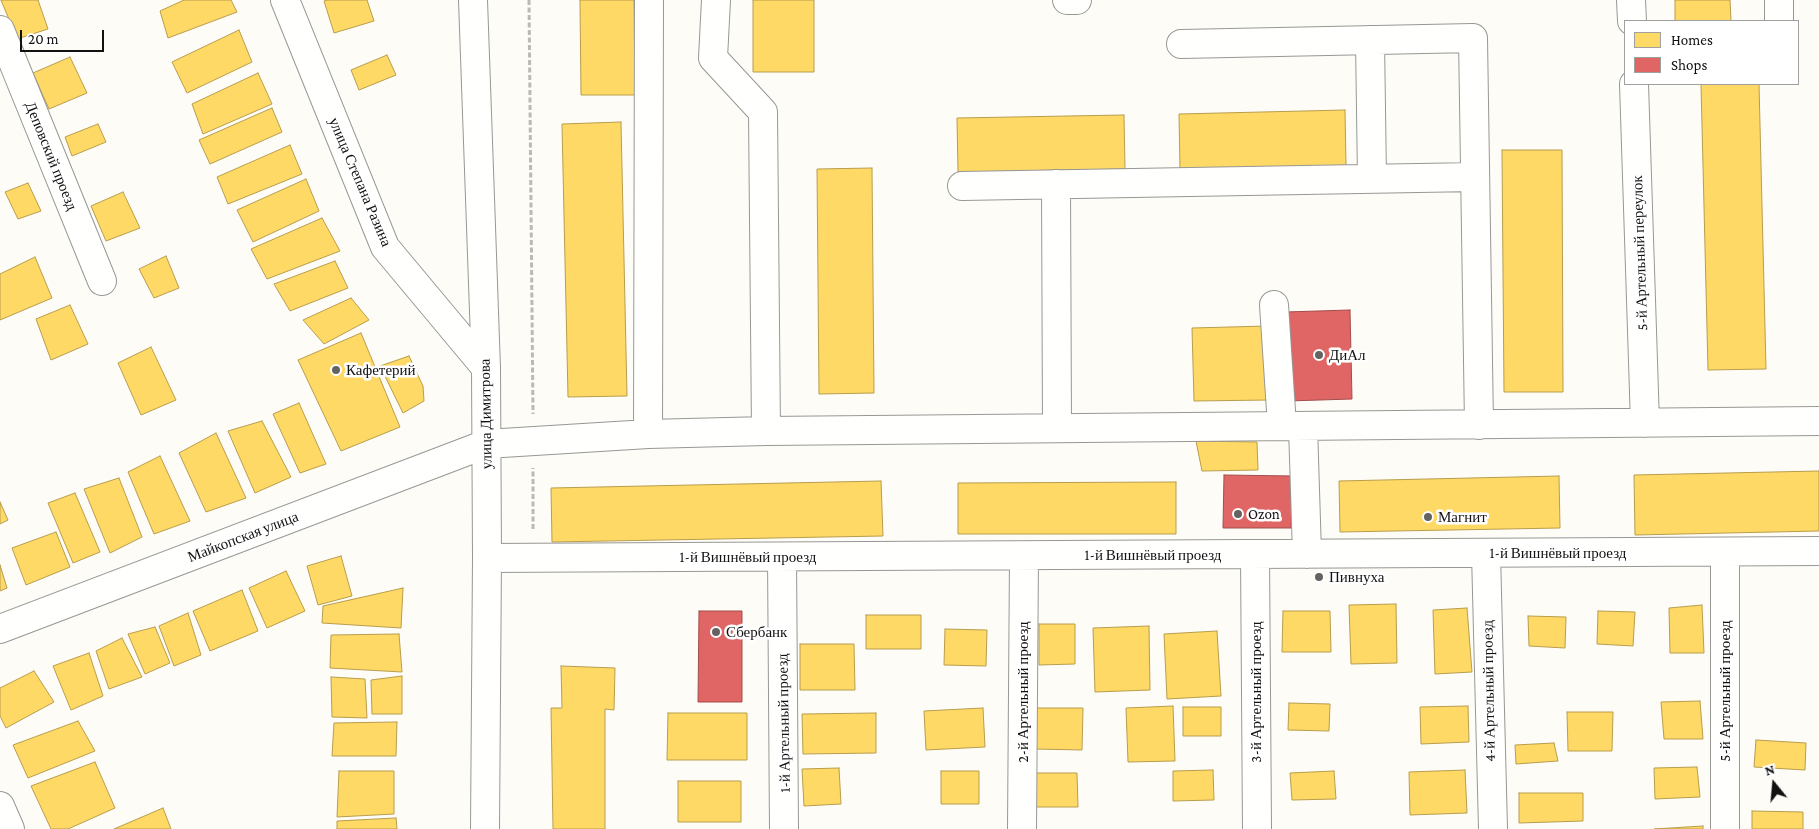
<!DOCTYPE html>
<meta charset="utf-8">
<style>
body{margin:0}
#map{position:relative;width:1819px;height:829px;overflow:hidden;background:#fdfcf7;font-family:"Crimson Pro",serif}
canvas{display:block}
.legend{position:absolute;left:1624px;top:20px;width:175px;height:65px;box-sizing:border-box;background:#fff;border:1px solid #a0a0a0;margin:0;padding:6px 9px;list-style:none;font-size:15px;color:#111}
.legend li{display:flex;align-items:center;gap:10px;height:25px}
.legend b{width:25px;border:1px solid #a0a0a0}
.north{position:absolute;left:1749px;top:759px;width:50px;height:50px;-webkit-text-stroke:4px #fff;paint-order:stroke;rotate:343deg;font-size:14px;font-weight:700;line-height:20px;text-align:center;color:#111}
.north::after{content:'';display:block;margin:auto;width:18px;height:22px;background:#111;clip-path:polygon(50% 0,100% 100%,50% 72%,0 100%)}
.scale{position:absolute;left:20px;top:30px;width:84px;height:22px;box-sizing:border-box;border:2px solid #111;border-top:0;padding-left:6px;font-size:15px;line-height:18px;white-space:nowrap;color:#111;-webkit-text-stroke:4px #fff;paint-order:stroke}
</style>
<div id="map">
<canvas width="1819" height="829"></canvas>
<ul class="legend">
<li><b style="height:14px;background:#ffd966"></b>Homes</li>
<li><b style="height:14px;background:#e06666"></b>Shops</li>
</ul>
<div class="north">N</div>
<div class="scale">20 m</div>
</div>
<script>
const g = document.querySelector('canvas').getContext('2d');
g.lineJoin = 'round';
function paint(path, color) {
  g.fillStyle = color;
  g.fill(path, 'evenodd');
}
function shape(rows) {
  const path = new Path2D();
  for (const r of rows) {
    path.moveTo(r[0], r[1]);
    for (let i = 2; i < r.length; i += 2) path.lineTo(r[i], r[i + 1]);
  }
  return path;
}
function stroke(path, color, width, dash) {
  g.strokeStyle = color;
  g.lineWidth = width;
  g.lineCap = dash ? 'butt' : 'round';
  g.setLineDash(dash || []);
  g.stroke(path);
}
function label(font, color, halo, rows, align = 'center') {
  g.font = font + ' "Crimson Pro",serif';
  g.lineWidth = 5;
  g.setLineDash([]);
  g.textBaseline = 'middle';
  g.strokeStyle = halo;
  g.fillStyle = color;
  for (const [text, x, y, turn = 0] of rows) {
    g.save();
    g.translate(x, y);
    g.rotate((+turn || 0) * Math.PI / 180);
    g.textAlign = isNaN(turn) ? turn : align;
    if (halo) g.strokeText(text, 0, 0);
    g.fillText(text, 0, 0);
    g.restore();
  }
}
const homes = shape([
 [1,0,38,0,48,29,17,39,1,0],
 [184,0,231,0,237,12,168,38,160,11,184,0],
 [327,0,367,0,374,21,334,33,324,1,327,0],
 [580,0,634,0,635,95,581,95,580,0],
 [753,0,814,0,814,72,753,72,753,0],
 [1675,0,1730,0,1731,21,1675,21,1675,0],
 [239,30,252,62,187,93,172,62,239,30],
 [387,55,396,75,359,90,351,70,387,55],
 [70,57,87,93,49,109,33,73,70,57],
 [258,73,272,104,203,134,192,104,258,73],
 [1701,84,1759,84,1766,369,1708,370,1701,84],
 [272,108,282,132,210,164,199,140,272,108],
 [1345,110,1346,166,1180,169,1179,114,1345,110],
 [1124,115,1125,169,958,172,957,118,1124,115],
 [621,122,627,396,568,397,562,124,621,122],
 [98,124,106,142,72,156,65,137,98,124],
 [290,145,302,174,228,204,217,177,290,145],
 [1502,150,1562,150,1563,392,1504,392,1502,150],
 [872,168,874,393,819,394,817,169,872,168],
 [306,179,319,211,253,242,237,210,306,179],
 [28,183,41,211,18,219,5,192,28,183],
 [123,192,140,228,106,241,91,206,123,192],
 [322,218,340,251,267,279,251,249,322,218],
 [166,256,179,288,154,298,139,269,166,256],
 [35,257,52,298,0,320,0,274,35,257],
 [335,261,348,288,290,311,274,284,335,261],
 [351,298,369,320,324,344,303,320,351,298],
 [70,305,88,344,51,360,36,319,70,305],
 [1267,326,1269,400,1194,401,1192,328,1267,326],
 [361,333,400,427,341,451,298,360,361,333],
 [151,347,176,400,141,415,118,363,151,347],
 [409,356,423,386,424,401,403,413,380,366,409,356],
 [299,403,326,464,300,473,273,414,299,403],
 [262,421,291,477,255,493,228,431,262,421],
 [216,433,246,498,206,512,179,453,216,433],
 [1196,441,1257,442,1258,470,1202,471,1196,441],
 [160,456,190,521,154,534,128,472,160,456],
 [1819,471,1819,531,1635,535,1634,475,1819,471],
 [1559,476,1560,528,1340,532,1339,481,1559,476],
 [119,478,142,537,110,553,84,489,119,478],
 [881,481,883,536,552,542,551,488,881,481],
 [1176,482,1176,534,958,534,958,483,1176,482],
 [75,493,100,552,73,563,48,503,75,493],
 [0,502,8,520,0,524,0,502],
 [56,532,70,567,26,585,12,548,56,532],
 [341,556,352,596,318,605,307,566,341,556],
 [0,565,7,588,0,591,0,565],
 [286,571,305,611,267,628,249,588,286,571],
 [403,588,401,628,322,623,323,606,403,588],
 [242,590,258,631,210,651,193,611,242,590],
 [1396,604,1397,663,1351,664,1349,605,1396,604],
 [1702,605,1704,653,1670,653,1669,608,1702,605],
 [1467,608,1472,672,1435,674,1433,610,1467,608],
 [1283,611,1330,611,1331,652,1282,652,1283,611],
 [1598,611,1635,612,1633,646,1597,644,1598,611],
 [188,613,201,655,174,666,159,626,188,613],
 [866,615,921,615,921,649,866,649,866,615],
 [1528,616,1566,617,1565,648,1529,646,1528,616],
 [1039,624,1075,624,1075,664,1039,665,1039,624],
 [1149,626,1150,690,1095,692,1093,628,1149,626],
 [155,627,170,663,145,674,128,634,155,627],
 [945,629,987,630,986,666,944,665,945,629],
 [1217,631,1221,696,1167,699,1164,634,1217,631],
 [399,634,402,672,330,668,331,635,399,634],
 [122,638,142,677,109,689,96,651,122,638],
 [800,644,854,644,855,690,800,690,800,644],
 [89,653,103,696,71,710,53,666,89,653],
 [561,666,615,668,614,710,605,709,605,829,553,829,551,708,562,708,561,666],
 [34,671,54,702,6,728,0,716,0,688,34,671],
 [402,676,402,714,372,714,371,680,402,676],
 [331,677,365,679,367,718,332,717,331,677],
 [1700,701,1703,739,1664,739,1661,702,1700,701],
 [1289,703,1330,704,1329,731,1288,730,1289,703],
 [1173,706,1175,761,1128,762,1126,708,1173,706],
 [1468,706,1469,742,1421,744,1420,707,1468,706],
 [1183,707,1221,707,1221,736,1183,736,1183,707],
 [983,708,985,747,926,750,924,711,983,708],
 [1036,708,1083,708,1082,750,1035,749,1036,708],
 [1567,712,1613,712,1612,751,1568,751,1567,712],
 [668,713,747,713,747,760,667,760,668,713],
 [876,713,876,753,803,754,802,714,876,713],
 [78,721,95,751,28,778,13,745,78,721],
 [397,722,396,756,332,756,334,723,397,722],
 [1756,740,1806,743,1805,770,1754,767,1756,740],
 [1554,743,1558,761,1516,764,1515,745,1554,743],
 [95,762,115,808,68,829,51,829,31,786,95,762],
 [1697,767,1700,797,1655,799,1654,768,1697,767],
 [839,768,841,804,804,806,802,769,839,768],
 [1213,770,1214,800,1173,801,1173,771,1213,770],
 [1465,770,1467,813,1410,815,1409,772,1465,770],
 [339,771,394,771,394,814,337,817,339,771],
 [941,771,979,771,979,804,941,804,941,771],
 [1334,771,1336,799,1292,800,1290,773,1334,771],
 [1034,773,1077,773,1078,807,1035,807,1034,773],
 [678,781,741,781,741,822,678,822,678,781],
 [1519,793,1583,793,1583,821,1519,823,1519,793],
 [163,808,171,829,114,829,163,808],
 [1752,811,1803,812,1803,829,1752,829,1752,811],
 [396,818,397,829,337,829,337,821,396,818],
 [1703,826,1703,829,1654,829,1703,826]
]);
paint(homes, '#ffd966');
stroke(homes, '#b89d4c', 1);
const shops = shape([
 [1350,310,1352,399,1287,401,1285,312,1350,310],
 [1224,475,1293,476,1291,528,1223,528,1224,475],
 [699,611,742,611,742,702,698,702,699,611]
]);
paint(shops, '#e06666');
stroke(shops, '#a24c4c', 1);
const minor = shape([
 [285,0,385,247,486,368],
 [473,0,486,368,487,558,485,829],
 [716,0,713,58,763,112,766,431],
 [1067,0,1077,0],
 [1631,0,1632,21],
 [1779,21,1779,0],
 [0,30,102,281],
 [1370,40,1372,179],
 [1181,44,1473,38,1479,425],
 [1634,84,1645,423],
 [1056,184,1057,428],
 [962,186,1475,177],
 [1274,305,1282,426],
 [1303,426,1307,554],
 [648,434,649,0],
 [1486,553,1493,829],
 [1255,555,1257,829],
 [782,557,784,829],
 [487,558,1819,551],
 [0,629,486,444,648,434,766,431,1819,421],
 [0,806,10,829],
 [1022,829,1024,556],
 [1725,829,1725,552]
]);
stroke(minor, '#979795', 30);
stroke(shape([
 [529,0,533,414],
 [533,529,533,468]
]), '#b9b9b8', 3, [5, 2.5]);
stroke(minor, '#fffffe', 28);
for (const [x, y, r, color] of [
 [1319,355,5,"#646362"],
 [336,370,5,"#646362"],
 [1238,514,5,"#646362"],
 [1428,517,5,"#646362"],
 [1319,577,5,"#646362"],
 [716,632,5,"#646362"]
]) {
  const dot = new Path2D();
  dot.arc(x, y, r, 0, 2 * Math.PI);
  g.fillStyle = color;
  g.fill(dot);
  stroke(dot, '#fff', 2);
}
label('15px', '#111', '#fff', [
 ["Деповский проезд",51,156,68],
 ["улица Степана Разина",360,182,67],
 ["5-й Артельный переулок",1640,253,-92],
 ["улица Димитрова",486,414,-91],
 ["Майкопская улица",243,537,-21],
 ["1-й Вишнёвый проезд",1558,553],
 ["1-й Вишнёвый проезд",1153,555],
 ["1-й Вишнёвый проезд",748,557],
 ["4-й Артельный проезд",1489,691,-91],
 ["5-й Артельный проезд",1725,691,-90],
 ["2-й Артельный проезд",1023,692,-90],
 ["3-й Артельный проезд",1256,692,-90],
 ["1-й Артельный проезд",784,723,-91]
]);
label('15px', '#111', '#fff', [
 ["ДиАл",1329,355],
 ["Кафетерий",346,370],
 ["Ozon",1248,514],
 ["Магнит",1438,517],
 ["Пивнуха",1329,577],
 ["Сбербанк",726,632]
], 'left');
</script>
